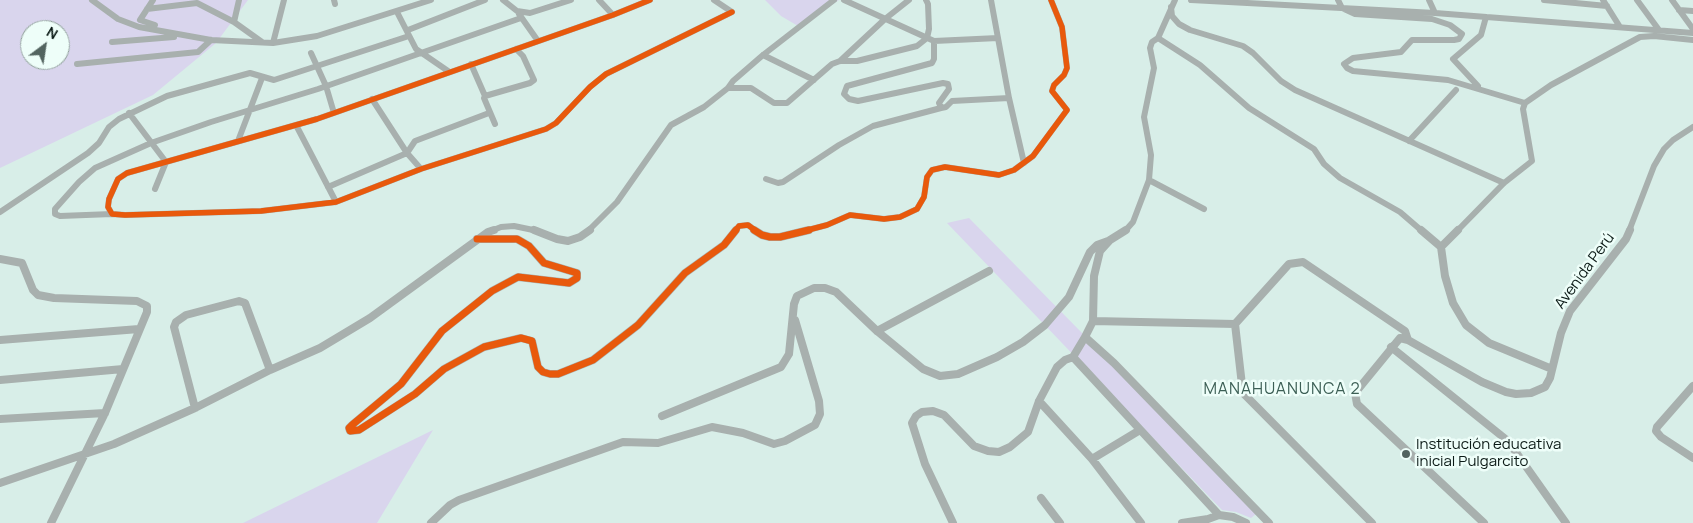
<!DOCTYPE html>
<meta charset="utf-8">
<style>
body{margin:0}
#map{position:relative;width:1693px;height:523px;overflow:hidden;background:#d8eee8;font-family:Manrope,sans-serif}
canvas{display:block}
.north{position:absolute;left:20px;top:20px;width:50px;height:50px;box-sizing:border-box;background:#eefef9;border:1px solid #93a39e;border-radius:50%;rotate:31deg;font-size:14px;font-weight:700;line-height:20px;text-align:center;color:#0b1a16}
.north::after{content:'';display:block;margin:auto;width:18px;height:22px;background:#536460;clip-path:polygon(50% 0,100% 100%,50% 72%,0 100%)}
</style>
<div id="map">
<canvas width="1693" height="523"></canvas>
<div class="north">N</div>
</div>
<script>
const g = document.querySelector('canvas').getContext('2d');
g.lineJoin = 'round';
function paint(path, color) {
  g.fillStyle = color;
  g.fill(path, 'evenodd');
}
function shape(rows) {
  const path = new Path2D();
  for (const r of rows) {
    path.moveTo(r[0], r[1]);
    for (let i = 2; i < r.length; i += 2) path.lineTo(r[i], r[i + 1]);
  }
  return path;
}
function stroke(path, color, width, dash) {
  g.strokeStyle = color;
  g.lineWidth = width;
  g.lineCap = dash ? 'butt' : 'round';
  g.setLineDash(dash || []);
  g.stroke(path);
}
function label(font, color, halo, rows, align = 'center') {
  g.font = font + ' Manrope,sans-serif';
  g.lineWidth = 5;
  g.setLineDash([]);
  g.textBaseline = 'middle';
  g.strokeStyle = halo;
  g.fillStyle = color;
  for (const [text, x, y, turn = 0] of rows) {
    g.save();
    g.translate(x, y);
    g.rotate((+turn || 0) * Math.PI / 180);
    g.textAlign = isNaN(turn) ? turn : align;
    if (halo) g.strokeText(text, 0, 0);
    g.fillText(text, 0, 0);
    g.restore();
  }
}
paint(shape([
 [0,0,248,0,216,43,153,95,0,168],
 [30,30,60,30,60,60,30,60],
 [765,0,839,0,798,26,781,16],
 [969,218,1084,335,1256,514,1251,518,1236,512,1222,510,947,223],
 [433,430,377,523,243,523]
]), '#d9d5ed');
stroke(shape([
 [92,0,118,19,139,27,211,40,273,43,317,36,431,0],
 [153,0,140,20,155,25],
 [334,0,335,4],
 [503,0,517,11,530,13,571,0],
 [599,0,613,15],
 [650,0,613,15,317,119,127,173,118,179,109,199,108,207,112,214,125,215,261,211,336,202,421,169,546,129,556,123,590,87,606,74,732,12],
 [714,0,732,12],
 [844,0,934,41,998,38],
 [991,0,1009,98,1024,163],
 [1191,0,1435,13,1693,33],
 [1338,0,1342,8,1355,14,1432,19,1450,25,1462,34,1459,39,1454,40,1412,40,1401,52,1353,58,1344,64,1347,68,1353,71,1448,80,1525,103],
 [1429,0,1435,13],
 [1544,0,1607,6],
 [1603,0,1620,27],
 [1637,0,1659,30],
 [1672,0,1693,29],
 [1171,7,1172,16,1179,24,1190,30,1243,46,1253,53,1281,81,1295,90,1504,183],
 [147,9,197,3,234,22,262,42],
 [1679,10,1693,11],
 [397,12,416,49,448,71],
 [519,14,538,41],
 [234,22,239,0],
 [408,30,485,0],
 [1158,38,1200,65,1249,108,1314,149,1324,164,1340,178,1400,212,1422,231],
 [934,41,934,59,932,63,847,86,844,94,849,99,858,101,943,83,948,84,949,89,939,103,941,108,946,107,952,101,1009,98],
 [112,42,174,37],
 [273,43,284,0],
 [311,53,326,86,334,113],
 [763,55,814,80],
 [840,61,885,19,909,0],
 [77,64,198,52,211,40],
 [471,64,485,96],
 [1478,86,1453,59,1481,35,1486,17],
 [728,88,751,88,774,103,787,103,832,64,840,61,857,61,917,46,927,38,929,29,928,4,926,0],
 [129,113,166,162,155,189],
 [495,124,484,98,485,96,530,83,534,80,523,56,516,49],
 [296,125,336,202],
 [238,141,262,78],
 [1409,141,1456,90],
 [421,169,407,153,415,141,489,113],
 [766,179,778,183,783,182,839,145,873,126,941,108],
 [1149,180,1204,209],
 [328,187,407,153,372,99],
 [0,212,88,153,99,143,109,127,119,119,167,96,250,73,274,80,409,36],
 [112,214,60,216,55,214,55,209,79,182,95,168,151,143,211,122,318,89,521,18],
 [491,231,501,227,514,226,538,231],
 [588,231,617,202,671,125,704,107,728,88,733,81,763,55,834,0],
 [735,231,739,226,748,225,756,231],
 [804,231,827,225,850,215,884,219,900,217,917,209,924,197,927,177,932,170,945,167,999,175,1014,170,1033,156,1067,110,1052,91,1054,85,1064,75,1067,68,1062,27,1051,0],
 [1125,231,1133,222,1149,180,1151,155,1144,117,1154,68,1150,48,1152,42,1158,38,1175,0],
 [1457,231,1504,183,1532,161,1523,109,1525,103,1551,85,1640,37,1654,36,1693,40],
 [1629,231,1654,166,1664,149,1673,140,1693,127]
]), '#a8b0ae', 6);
stroke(shape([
 [534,230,557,239,568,241,580,237,590,230],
 [754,230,762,235,770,237,780,237,809,230],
 [1126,230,1110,240,1100,251,1094,276,1093,321,1085,337,1114,363,1269,523],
 [1421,230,1441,247],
 [1458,230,1441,247,1445,276,1453,303,1466,325,1489,343,1552,369],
 [477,239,517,239,529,246,544,263,577,273,577,278,569,283,518,277,492,291,442,331,401,384,352,425,349,428,350,431,359,430,415,394,444,369,484,347,521,338,532,341,538,367,543,372,550,374,558,374,593,360,638,325,685,273,724,245,736,230],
 [0,259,22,263,33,290,38,295,54,298,137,301,147,306,147,312,105,413,51,523],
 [1093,321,1235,324],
 [877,331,989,271],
 [0,340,139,329],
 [1391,347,1508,441,1566,523],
 [1073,357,1219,515],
 [0,380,123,369],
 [1693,386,1657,427,1656,431,1661,437,1693,458],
 [1039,401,1092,459,1141,523],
 [195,408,174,327,176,322,186,315,239,301,245,303,270,370],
 [662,416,781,367,789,354,794,304,797,296,814,288,825,288,836,292,877,331,923,369,940,376,958,374,997,357,1023,342,1045,325,1069,297,1090,252,1097,245,1108,241],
 [0,419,105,413],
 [1092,459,1140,430],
 [0,483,114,444,195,408,270,370,320,348,370,318,488,232,494,230],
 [1041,498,1060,523],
 [431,523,450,505,459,500,623,442,658,443,712,427,743,433,774,444,785,441,815,425,820,414,819,401,795,320],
 [953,523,925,464,912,423,916,416,922,412,933,411,944,415,974,446,988,451,999,452,1010,447,1028,432,1039,401,1057,367,1065,360,1073,357,1085,337],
 [1182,523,1208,519,1219,515,1233,517,1246,523],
 [1372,523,1245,395,1242,385,1235,324,1289,264,1303,262,1405,331,1408,340],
 [1484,523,1357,404,1355,393,1400,338,1408,340,1482,382,1506,392,1516,394,1531,393,1545,387,1550,378,1561,333,1570,311,1626,239,1630,230]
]), '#a8b0ae', 8);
stroke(shape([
 [650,0,613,15,317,119,127,173,118,179,109,199,108,207,112,214,125,215,261,211,336,202,421,169,546,129,556,123,590,87,606,74,732,12],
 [735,231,739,226,748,225,756,231],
 [804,231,827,225,850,215,884,219,900,217,917,209,924,197,927,177,932,170,945,167,999,175,1014,170,1033,156,1067,110,1052,91,1054,85,1064,75,1067,68,1062,27,1051,0]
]), '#e8590c', 5.5);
stroke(shape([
 [754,230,762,235,770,237,780,237,809,230],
 [477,239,517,239,529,246,544,263,577,273,577,278,569,283,518,277,492,291,442,331,401,384,352,425,349,428,350,431,359,430,415,394,444,369,484,347,521,338,532,341,538,367,543,372,550,374,558,374,593,360,638,325,685,273,724,245,736,230]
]), '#e8590c', 7);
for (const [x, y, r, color] of [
 [1406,454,5,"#536460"]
]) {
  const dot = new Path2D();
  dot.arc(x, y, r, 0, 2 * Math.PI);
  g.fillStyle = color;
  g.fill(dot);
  stroke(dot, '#eefef9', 2);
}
label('15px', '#0b1a16', '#eefef9', [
 ["Avenida Perú",1585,271,-54]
]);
label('15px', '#0b1a16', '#eefef9', [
 ["Institución educativa",1416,445],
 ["inicial Pulgarcito",1416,462]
], 'left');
g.letterSpacing = '1px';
label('16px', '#3c5f55', '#eefef9', [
 ["MANAHUANUNCA 2",1282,390]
]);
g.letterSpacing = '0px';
</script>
